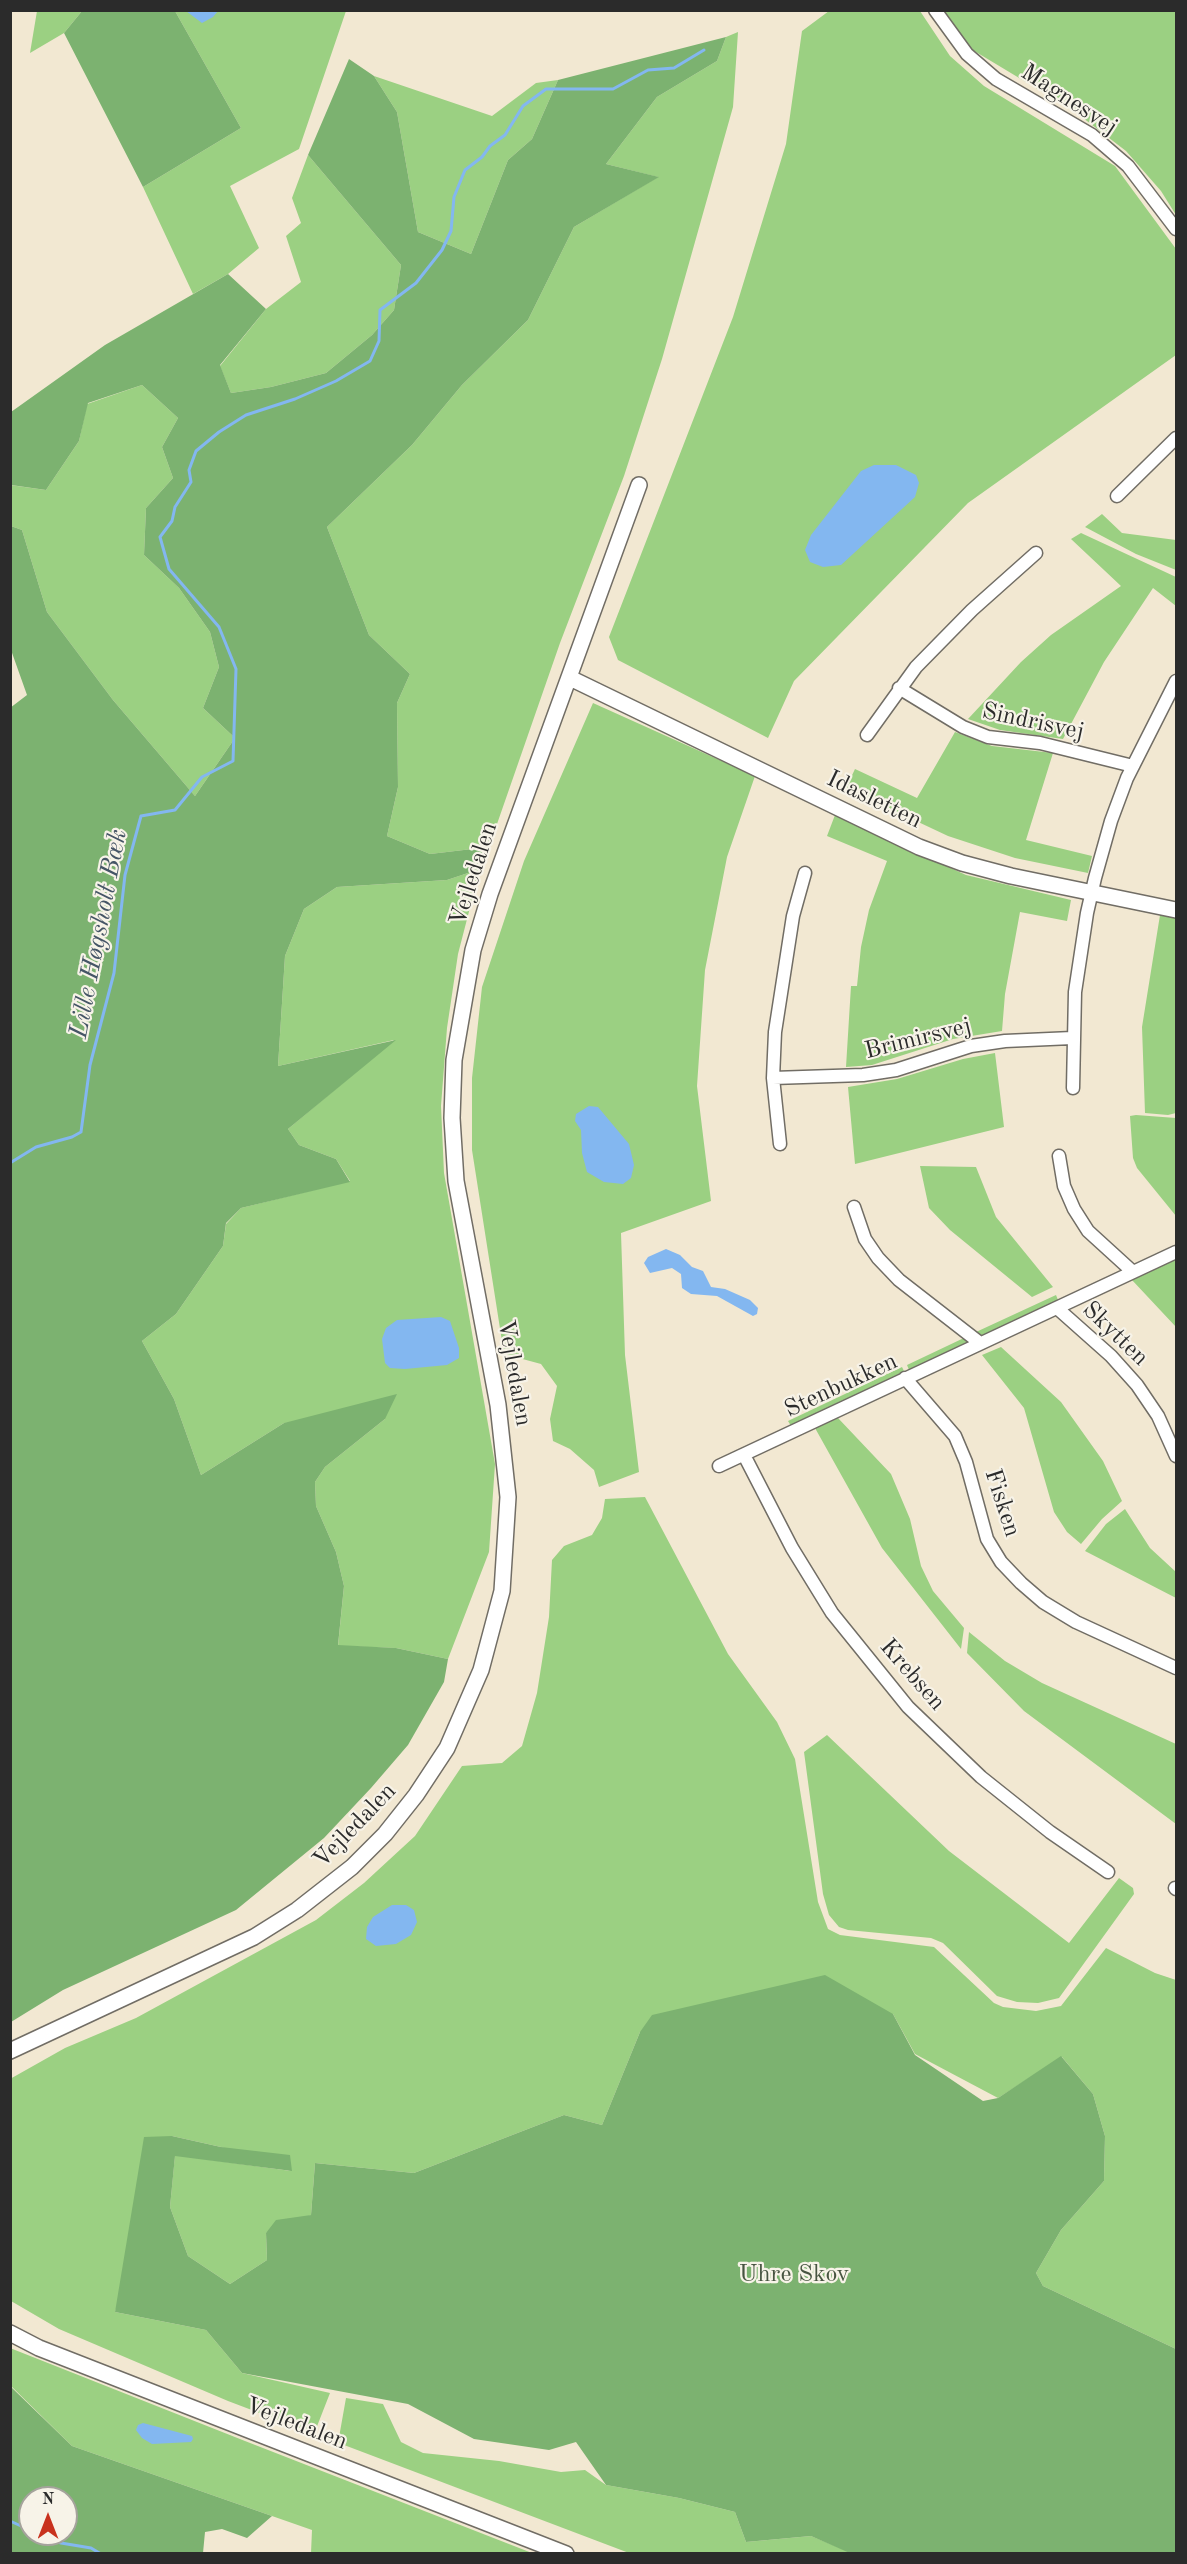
<!DOCTYPE html>
<meta charset="utf-8">
<style>
body{margin:0}
#map{position:relative;width:1187px;height:2564px;overflow:hidden;background:#f2e8d2;font-family:"Old Standard TT",serif}
canvas{display:block}
.frame{position:absolute;inset:0;border:12px solid #2b2b2b;pointer-events:none}
.north{position:absolute;left:18px;top:2486px;width:60px;height:60px;box-sizing:border-box;background:#f7f3e8;border:2px solid #a5a39c;border-radius:50%;rotate:0deg;font-size:16px;font-weight:700;line-height:24px;text-align:center;color:#2b2b2b}
.north::after{content:'';display:block;margin:auto;width:21px;height:27px;background:#c8321e;clip-path:polygon(50% 0,100% 100%,50% 72%,0 100%)}
</style>
<div id="map">
<canvas width="1187" height="2564"></canvas>
<div class="frame"></div>
<div class="north">N</div>
</div>
<script>
const g = document.querySelector('canvas').getContext('2d');
g.lineJoin = 'round';
function paint(path, color) {
  g.fillStyle = color;
  g.fill(path, 'evenodd');
}
function shape(rows) {
  const path = new Path2D();
  for (const r of rows) {
    path.moveTo(r[0], r[1]);
    for (let i = 2; i < r.length; i += 2) path.lineTo(r[i], r[i + 1]);
  }
  return path;
}
function stroke(path, color, width, dash) {
  g.strokeStyle = color;
  g.lineWidth = width;
  g.lineCap = dash ? 'butt' : 'round';
  g.setLineDash(dash || []);
  g.stroke(path);
}
function label(font, color, halo, rows, align = 'center') {
  g.font = font + ' "Old Standard TT",serif';
  g.lineWidth = 4.5;
  g.setLineDash([]);
  g.textBaseline = 'middle';
  g.strokeStyle = halo;
  g.fillStyle = color;
  for (const [text, x, y, turn = 0] of rows) {
    g.save();
    g.translate(x, y);
    g.rotate((+turn || 0) * Math.PI / 180);
    g.textAlign = isNaN(turn) ? turn : align;
    if (halo) g.strokeText(text, 0, 0);
    g.fillText(text, 0, 0);
    g.restore();
  }
}
paint(shape([
 [37,11,82,11,64,33,30,53],
 [175,11,346,11,299,149,230,186,259,248,228,274,193,294,143,187,241,128],
 [829,11,920,11,950,56,984,86,1115,166,1176,249,1176,355,968,503,794,681,768,738,618,660,609,637,733,317,786,144,802,31],
 [942,11,1176,11,1176,215,1161,191,1126,151,1074,111,966,46],
 [738,32,733,107,662,359,624,476,560,643,489,847,430,854,387,836,398,787,397,703,410,674,369,635,327,527,412,445,462,385,528,320,574,227,658,177,606,164,657,97,717,61,726,37],
 [374,76,492,116,536,83,558,80,532,139,508,160,471,254,418,232,397,112],
 [308,155,401,265,394,310,372,335,326,373,271,387,231,393,220,366,266,309,301,282,286,236,301,223,292,198],
 [142,385,178,418,162,447,173,478,146,508,144,555,179,588,210,632,219,667,203,708,235,738,195,796,113,700,47,612,22,530,11,526,10,485,46,490,79,441,87,404],
 [1102,514,1122,533,1176,540,1176,570,1136,554,1085,527],
 [1081,533,1176,577,1176,606,1153,588,1104,662,1063,739,1000,730,968,719,1021,662,1051,635,1121,586,1071,539],
 [593,703,755,776,727,857,705,970,697,1086,711,1201,621,1233,625,1355,639,1472,599,1487,594,1470,570,1449,553,1441,550,1419,557,1386,541,1364,504,1354,472,1150,472,1078,482,987,524,861],
 [955,732,992,746,1053,753,1026,840,1092,856,1088,873,1015,858,948,836,846,788,855,769,917,798],
 [835,815,966,875,1071,900,1067,921,1020,912,1005,994,1002,1031,953,1039,872,1065,846,1067,851,986,857,986,861,947,869,910,887,861,827,836],
 [480,869,458,954,447,1028,441,1106,444,1173,495,1464,489,1552,448,1659,396,1648,338,1646,344,1586,336,1552,316,1506,315,1482,325,1467,385,1419,284,1423,201,1475,174,1399,142,1341,176,1314,223,1246,226,1224,241,1208,350,1181,336,1159,299,1145,288,1129,394,1040,278,1066,285,956,304,909,337,887,447,880],
 [1160,915,1176,918,1176,1113,1168,1115,1145,1113,1142,1027],
 [995,1053,1004,1127,855,1164,848,1087,897,1079,963,1059],
 [1136,1115,1176,1118,1176,1216,1137,1168,1133,1158,1130,1116],
 [920,1166,976,1167,996,1217,1053,1287,1032,1297,950,1230,929,1208],
 [1176,1258,1176,1327,1132,1280],
 [1056,1295,1058,1300,983,1336,976,1332],
 [966,1337,969,1342,909,1370,907,1365],
 [1001,1347,1061,1402,1103,1461,1122,1501,1102,1519,1081,1544,1067,1532,1054,1512,1024,1408,982,1355],
 [902,1367,905,1373,791,1426,788,1421],
 [838,1418,891,1474,910,1519,921,1566,933,1591,964,1628,961,1649,882,1548,815,1428],
 [645,1497,728,1654,777,1722,795,1759,818,1902,828,1929,840,1935,934,1947,994,2003,1003,2007,1036,2011,1061,2006,1106,1948,1155,1973,1176,1980,1176,2349,1043,2286,1036,2273,1061,2230,1104,2181,1105,2136,1093,2094,1062,2057,998,2098,915,2054,893,2014,640,2032,602,2125,564,2115,414,2173,315,2163,311,2215,266,2233,267,2260,230,2284,188,2256,170,2207,175,2155,291,2171,221,2147,172,2136,115,2312,206,2330,242,2373,330,2393,314,2434,338,2443,346,2398,383,2404,401,2442,423,2453,499,2461,561,2472,585,2470,606,2485,679,2498,735,2512,746,2542,811,2536,852,2553,629,2553,228,2401,59,2329,11,2301,10,2079,65,2048,136,2018,316,1920,364,1883,415,1836,462,1766,502,1763,522,1746,537,1693,549,1617,552,1560,564,1546,592,1535,602,1518,605,1499],
 [1125,1509,1150,1548,1176,1572,1176,1598,1085,1551,1106,1524],
 [969,1632,1005,1661,1042,1683,1176,1744,1176,1824,1024,1711,967,1653],
 [827,1735,949,1851,1069,1943,1119,1878,1133,1888,1134,1894,1059,1998,1038,2003,1017,2002,997,1996,943,1943,931,1938,848,1930,839,1927,829,1915,823,1894,804,1752],
 [10,2348,245,2441,532,2553,311,2553,312,2530,72,2446,11,2386]
]), '#9bd082');
paint(shape([
 [82,11,175,11,241,128,143,187,64,33],
 [726,37,717,61,657,97,606,164,659,177,574,227,528,320,462,385,412,445,327,527,369,635,410,674,397,703,398,787,387,836,430,854,489,847,480,869,447,880,337,887,304,909,285,956,278,1066,396,1040,288,1129,299,1145,336,1159,350,1182,241,1208,226,1223,223,1246,176,1314,142,1341,174,1399,201,1475,284,1423,397,1394,385,1419,325,1467,315,1482,316,1506,336,1552,344,1586,338,1645,396,1648,448,1659,444,1682,408,1745,371,1788,324,1838,236,1910,63,1990,11,2022,10,708,27,695,11,650,11,526,22,530,47,612,113,700,195,796,235,738,203,708,219,667,210,632,179,588,144,555,146,508,173,478,162,447,178,418,142,385,88,403,79,441,46,490,11,485,11,412,105,345,228,274,266,309,220,365,231,393,271,387,326,373,372,335,394,310,401,265,308,155,349,59,374,76,397,112,418,232,471,254,508,160,532,139,558,80],
 [825,1975,893,2014,915,2055,983,2101,998,2098,1061,2056,1093,2094,1105,2136,1104,2181,1061,2230,1036,2273,1043,2286,1176,2349,1176,2553,852,2554,811,2536,746,2542,735,2512,679,2498,606,2485,576,2442,549,2450,474,2439,408,2404,242,2373,206,2330,115,2312,144,2137,172,2136,221,2147,290,2155,292,2171,175,2156,170,2207,188,2256,230,2284,267,2260,266,2233,276,2220,311,2215,315,2163,414,2173,564,2115,602,2125,640,2032,652,2015],
 [10,2386,72,2446,272,2516,247,2538,222,2529,205,2532,203,2553,11,2553],
 [30,2498,66,2498,66,2534,30,2534]
]), '#7cb270');
paint(shape([
 [186,11,218,11,213,17,202,23],
 [874,465,896,465,916,475,919,483,915,497,841,565,823,567,810,562,805,550,811,535,861,471],
 [589,1106,598,1107,629,1144,634,1165,631,1178,623,1184,604,1182,587,1172,582,1153,581,1130,575,1121,576,1114],
 [666,1249,680,1255,692,1267,703,1271,711,1287,725,1289,750,1300,758,1308,757,1314,753,1316,717,1296,691,1294,682,1288,681,1274,672,1268,650,1273,644,1263,648,1257],
 [441,1317,450,1321,459,1348,459,1358,447,1365,405,1369,390,1368,385,1363,382,1339,386,1328,397,1320],
 [392,1905,406,1905,414,1910,417,1922,411,1935,396,1944,376,1946,366,1939,367,1927,373,1917],
 [143,2423,192,2436,193,2439,191,2442,152,2444,142,2438,136,2430,138,2425]
]), '#83b7f0');
stroke(shape([
 [10,1163,36,1147,72,1137,81,1132,90,1065,114,973,125,875,141,816,175,810,202,777,233,761,236,669,219,627,169,569,160,537,172,521,175,507,191,482,189,470,196,451,219,432,246,415,295,399,336,381,370,361,379,341,380,310,416,283,442,250,451,231,454,197,465,170,482,157,490,146,505,135,523,106,546,89,613,89,648,70,674,68,704,50],
 [10,2521,30,2530],
 [40,2534,61,2543,91,2548,101,2554]
]), '#83b7f0', 3);
const minor = shape([
 [935,10,967,54,996,79,1092,135,1128,166,1176,229],
 [1117,496,1176,438],
 [899,688,963,727,988,737,1040,743,1133,766],
 [867,735,916,667,972,610,1036,553],
 [773,1078,863,1075,896,1070,971,1046,1005,1041,1072,1038],
 [1073,1088,1075,992,1087,913,1095,878,1111,821,1127,778,1176,681],
 [780,1144,773,1078,775,1032,793,916,805,873],
 [1059,1156,1064,1186,1074,1209,1088,1231,1133,1272],
 [854,1207,865,1239,878,1258,899,1280,980,1343],
 [1057,1308,1111,1356,1137,1385,1158,1416,1176,1456],
 [905,1378,955,1436,966,1462,987,1539,1001,1562,1021,1583,1043,1602,1076,1622,1176,1668],
 [744,1455,792,1548,832,1613,908,1707,981,1777,1050,1832,1108,1872],
 [719,1466,1176,1252],
 [1175,1888,1176,1889]
]);
const tertiary = shape([
 [570,678,919,847,962,863,1011,876,1176,910],
 [10,2051,254,1937,297,1910,352,1867,385,1834,416,1795,447,1748,481,1670,502,1591,508,1497,498,1405,456,1181,452,1118,454,1060,473,950,490,894,639,485],
 [10,2333,39,2348,566,2554]
]);
stroke(minor, '#716d65', 15);
stroke(tertiary, '#716d65', 18);
stroke(minor, '#fff', 12);
stroke(tertiary, '#fff', 15);
label('24px', '#2b2b2b', '#f7f3e8', [
 ["Magnesvej",1069,100,33],
 ["Sindrisvej",1033,722,12],
 ["Idasletten",874,800,26],
 ["Vejledalen",474,874,-72],
 ["Brimirsvej",918,1039,-14],
 ["Skytten",1115,1334,44],
 ["Vejledalen",514,1373,80],
 ["Stenbukken",841,1386,-25],
 ["Fisken",1002,1503,72],
 ["Krebsen",912,1675,49],
 ["Vejledalen",355,1826,-46],
 ["Vejledalen",296,2424,21]
]);
label('24px', '#475441', '#f7f3e8', [
 ["Uhre Skov",794,2275]
]);
label('italic 26px', '#455566', '#f7f3e8', [
 ["Lille Høgsholt Bæk",99,934,-79]
]);
</script>
